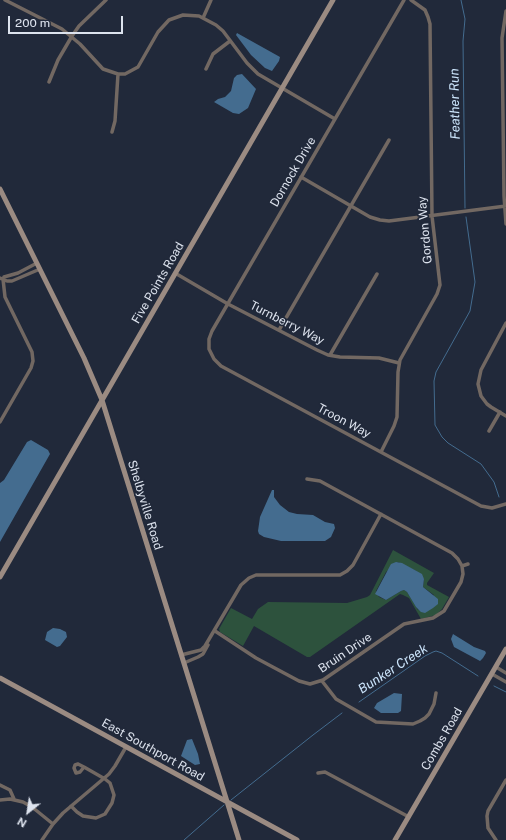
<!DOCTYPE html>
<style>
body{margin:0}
#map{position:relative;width:506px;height:840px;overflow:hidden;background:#21293a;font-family:"Public Sans",sans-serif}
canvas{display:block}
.north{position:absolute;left:8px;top:792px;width:40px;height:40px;-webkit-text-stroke:3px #21293a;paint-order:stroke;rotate:210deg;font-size:11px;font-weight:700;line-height:16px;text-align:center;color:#dde3ee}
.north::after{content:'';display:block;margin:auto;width:14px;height:18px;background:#dde3ee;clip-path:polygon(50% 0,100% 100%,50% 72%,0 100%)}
.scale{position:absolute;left:8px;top:16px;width:115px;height:18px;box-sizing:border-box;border:2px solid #dde3ee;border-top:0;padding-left:5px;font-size:12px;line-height:14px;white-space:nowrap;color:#dde3ee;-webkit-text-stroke:3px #21293a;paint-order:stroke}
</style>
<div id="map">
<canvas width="506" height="840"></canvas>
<div class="north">N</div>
<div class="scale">200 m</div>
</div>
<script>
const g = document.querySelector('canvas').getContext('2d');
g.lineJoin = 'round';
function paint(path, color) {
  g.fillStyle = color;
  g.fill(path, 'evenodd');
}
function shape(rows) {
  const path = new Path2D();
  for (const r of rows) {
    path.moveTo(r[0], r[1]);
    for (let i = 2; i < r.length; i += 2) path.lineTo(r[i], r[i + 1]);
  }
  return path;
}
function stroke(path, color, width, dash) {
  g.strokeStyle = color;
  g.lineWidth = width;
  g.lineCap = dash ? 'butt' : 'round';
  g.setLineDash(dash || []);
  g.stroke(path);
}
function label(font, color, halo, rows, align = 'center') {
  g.font = font + ' "Public Sans",sans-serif';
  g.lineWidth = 3.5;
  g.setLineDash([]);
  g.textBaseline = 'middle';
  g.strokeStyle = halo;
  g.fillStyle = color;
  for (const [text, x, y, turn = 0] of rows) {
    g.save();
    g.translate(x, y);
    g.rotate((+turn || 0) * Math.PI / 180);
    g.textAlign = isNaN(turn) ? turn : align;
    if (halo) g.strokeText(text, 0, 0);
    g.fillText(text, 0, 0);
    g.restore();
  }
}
paint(shape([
 [393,550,434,573,427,583,427,585,449,597,442,609,436,615,421,619,409,598,403,595,400,594,310,657,307,657,254,626,243,646,220,632,219,629,231,608,252,619,258,609,268,602,347,603,367,597,370,595],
 [398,562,416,571,424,579,423,587,434,595,418,610,407,592,404,590,401,591,386,600,379,597,376,591,386,572]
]), '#2d523d');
paint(shape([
 [237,33,280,57,279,61,272,71,265,68,251,55,236,35],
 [242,74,256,89,248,108,239,114,233,113,214,102,218,99,225,97,231,91,234,78,237,75],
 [31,440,48,450,50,454,0,542,0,483,4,480,27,442],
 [272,490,274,490,274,497,280,505,289,512,297,514,313,515,325,522,334,524,335,528,331,537,325,541,281,541,264,537,259,534,258,531,260,517],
 [396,562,402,563,422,574,424,579,423,587,438,599,438,604,433,608,425,613,421,612,416,607,407,592,404,590,401,591,386,600,375,594,391,564],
 [53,628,60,629,66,632,67,637,60,646,57,647,45,640,47,632],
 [453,634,474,647,485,651,486,653,483,658,480,661,454,647,451,639],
 [394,693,402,694,401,711,398,713,381,713,374,708,377,703],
 [192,739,198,754,200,764,195,765,181,756,187,740]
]), '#446c8f');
stroke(shape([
 [461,0,465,19,463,41,465,208],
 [466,217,475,282,470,311,436,372,434,381,435,425,442,437,448,443,481,464,494,482,499,497],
 [494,686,506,692],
 [359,702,425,656,433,652,436,651,442,653,478,676],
 [231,800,313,735,342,713],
 [184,840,224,805]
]), '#446c8f', 1);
stroke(shape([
 [5,0,62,29,80,44,103,69,118,74,125,74,138,67,158,32,169,20,183,15,199,16,216,25,223,31,247,63,258,74,335,119],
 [404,0,212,331,209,339,209,349,214,359,221,366,481,506,492,508,506,504],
 [506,11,502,38,504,196,506,224],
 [203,18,211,0],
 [206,69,213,54,230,41],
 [49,82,58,60,72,36,79,26,106,0],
 [112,132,115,121,118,74],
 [301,177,370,217,380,220,389,221,506,206],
 [175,273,228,304,317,350,328,355,340,357,379,358,399,363],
 [0,278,7,281,12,281,40,269],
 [3,279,4,277,18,273,37,263],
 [506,323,481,370,478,384,481,396,487,404,491,407,506,416],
 [279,330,389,140],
 [330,355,377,274],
 [0,422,31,368,33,361,32,352,5,297,3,279],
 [489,431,500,412],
 [381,452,394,426,397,417,398,372,400,360,437,294,440,285,432,216,430,24,428,17,425,10,411,0],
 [462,566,468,564],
 [215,631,256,658,299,681,310,684,323,680,404,624,433,618,444,611,461,582,463,574,462,566,458,559,452,553,320,481,307,479],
 [181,655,201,650,205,646,241,585,249,578,256,575,340,575,347,571,353,565,381,514],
 [184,663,198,657,203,654,208,645],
 [496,667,506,673],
 [492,674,506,682],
 [322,681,336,699,376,722,413,724,420,721,425,718,429,714,434,704,436,693],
 [78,764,84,767,80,772,76,773,74,768,75,765,78,764],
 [318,773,325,772,409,817],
 [0,785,10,790,14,799],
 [0,800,10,799,23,802,32,807,53,824],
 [71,806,77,812,83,816,96,818,105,814,112,803,114,795,110,783,105,779,84,767],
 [42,840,53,824,63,813,109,774,115,766,126,747],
 [496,840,488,828,487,816,488,811,506,780]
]), '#726862', 3.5);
stroke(shape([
 [0,189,84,358,102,400,239,840],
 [0,577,333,0],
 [0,678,297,840],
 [395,840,506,649]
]), '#9b8b82', 5);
label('12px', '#dde3ee', '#21293a', [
 ["Dornock Drive",293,172,-60],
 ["Gordon Way",425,230,-95],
 ["Five Points Road",158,283,-60],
 ["Turnberry Way",287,323,27],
 ["Troon Way",344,421,28],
 ["Shelbyville Road",145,505,73],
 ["Bruin Drive",345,653,-34],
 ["Combs Road",442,739,-60],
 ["East Southport Road",153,750,29]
]);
label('italic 13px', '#cce5fc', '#21293a', [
 ["Feather Run",455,104,-91],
 ["Bunker Creek",393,669,-33]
]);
</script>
